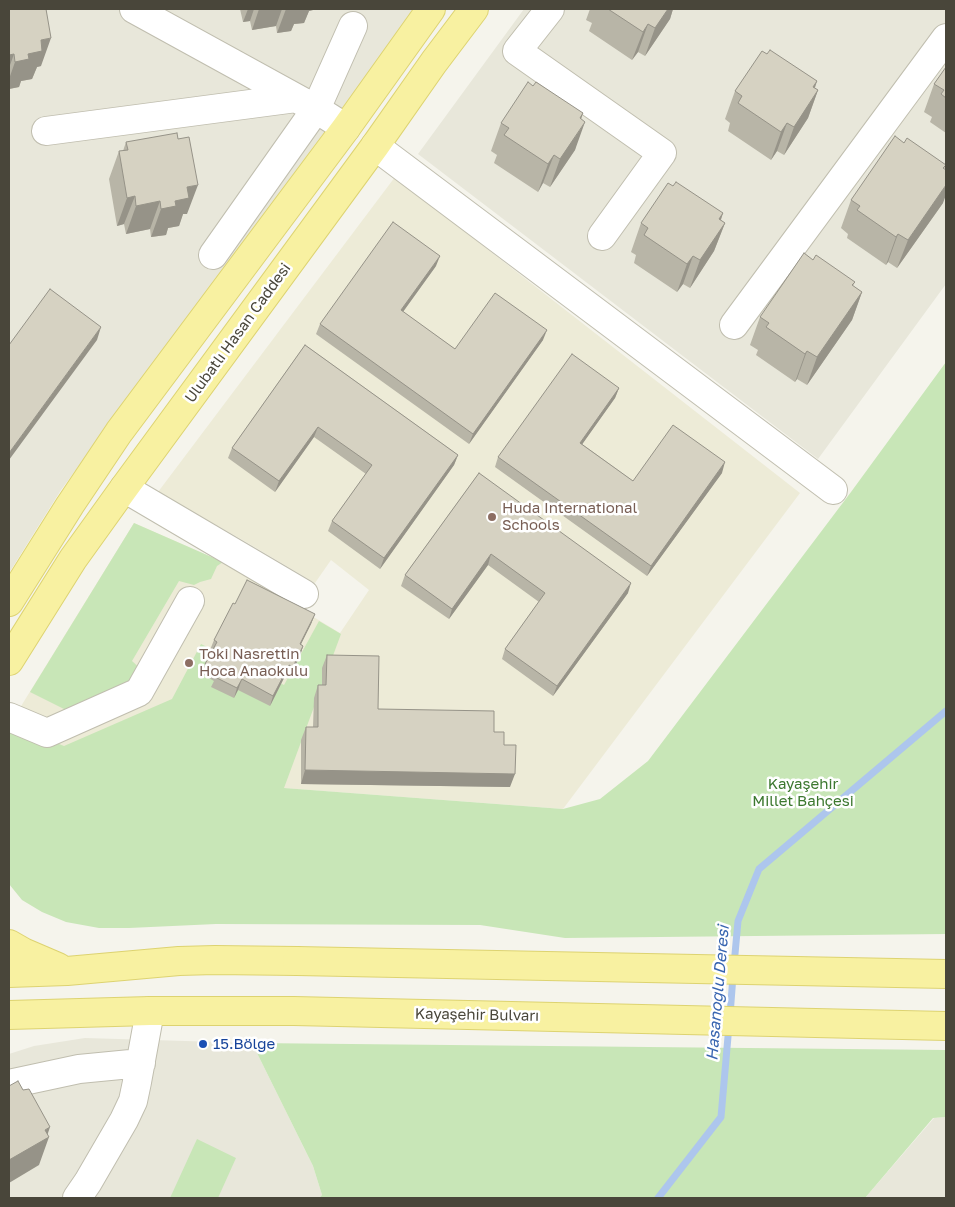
<!DOCTYPE html>
<meta charset="utf-8">
<style>
body{margin:0}
#map{position:relative;width:955px;height:1207px;overflow:hidden;background:#f5f4ec;font-family:"Golos Text",sans-serif}
canvas{display:block}
.frame{position:absolute;inset:0;border:10px solid #49463a;pointer-events:none}
</style>
<div id="map">
<canvas width="955" height="1207"></canvas>
<div class="frame"></div>
</div>
<script>
const g = document.querySelector('canvas').getContext('2d');
g.lineJoin = 'round';
function paint(path, color) {
  g.fillStyle = color;
  g.fill(path, 'evenodd');
}
function shape(rows) {
  const path = new Path2D();
  for (const r of rows) {
    path.moveTo(r[0], r[1]);
    for (let i = 2; i < r.length; i += 2) path.lineTo(r[i], r[i + 1]);
  }
  return path;
}
function stroke(path, color, width, dash) {
  g.strokeStyle = color;
  g.lineWidth = width;
  g.lineCap = dash ? 'butt' : 'round';
  g.setLineDash(dash || []);
  g.stroke(path);
}
function label(font, color, halo, rows, align = 'center') {
  g.font = font + ' "Golos Text",sans-serif';
  g.lineWidth = 5;
  g.setLineDash([]);
  g.textBaseline = 'middle';
  g.strokeStyle = halo;
  g.fillStyle = color;
  for (const [text, x, y, turn = 0] of rows) {
    g.save();
    g.translate(x, y);
    g.rotate((+turn || 0) * Math.PI / 180);
    g.textAlign = isNaN(turn) ? turn : align;
    if (halo) g.strokeText(text, 0, 0);
    g.fillText(text, 0, 0);
    g.restore();
  }
}
paint(shape([
 [9,9,415,9,61,490,9,573],
 [524,9,946,9,946,284,818,459,418,154],
 [85,1038,252,1043,313,1166,322,1195,319,1198,9,1198,9,1054,34,1046],
 [946,1117,946,1198,865,1198,934,1118]
]), '#e8e7da');
paint(shape([
 [395,177,800,493,563,809,283,788,9,794,10,724,134,523,223,562,340,633,369,590,331,560,315,583,246,542,158,492]
]), '#edebd7');
paint(shape([
 [946,362,946,934,565,938,480,925,216,924,129,928,99,928,66,922,42,912,22,900,9,884,9,727,10,724,64,746,172,699,201,644,284,685,319,621,341,634,284,788,563,809,600,799,648,761,851,492],
 [134,523,223,562,217,566,211,579,200,582,194,585,179,581,132,661,145,673,66,710,30,692],
 [252,1043,946,1050,946,1117,933,1118,865,1198,319,1198,322,1195,313,1166],
 [197,1139,236,1158,218,1198,170,1198]
]), '#c8e6b7');
stroke(shape([
 [734,965,738,921,759,869,946,711],
 [730,1015,733,976],
 [658,1198,721,1117,729,1025]
]), '#adc6ed', 7);
const minor = shape([
 [134,9,316,109,346,128],
 [550,9,517,51,662,153,602,236],
 [46,131,296,98],
 [375,146,833,490],
 [213,255,316,109,353,26],
 [734,325,946,38],
 [124,488,304,594],
 [9,717,47,733,139,692,190,601],
 [9,1084,79,1069,141,1063],
 [77,1198,88,1182,124,1120,133,1101,137,1082,150,1011]
]);
const major = shape([
 [9,602,70,505,119,432,346,128,431,9],
 [9,661,73,559,124,488,375,146,434,62,474,9],
 [9,944,23,952,58,967],
 [9,973,67,971,179,961,215,960,297,961],
 [9,1015,150,1011,294,1011,946,1026]
]);
stroke(minor, '#c0beaf', 30);
stroke(major, '#ddd371', 30);
stroke(minor, '#fff', 28);
stroke(major, '#f8f1a1', 28);
const majorBridge = shape([
 [297,961,946,974]
]);
stroke(majorBridge, '#ddd371', 30, []);
stroke(majorBridge, '#f8f1a1', 28);
paint(shape([
 [9,9,41,66,37,67,32,79,21,81,19,87,9,89],
 [240,9,313,9,313,10,309,11,304,23,294,24,291,31,277,33,276,26,252,30,250,21,243,22],
 [590,9,673,9,670,19,645,56,638,52,632,60,589,31,592,23,586,20],
 [767,54,817,81,815,88,818,90,808,118,784,155,777,151,771,160,728,131,730,123,725,119,735,91],
 [946,67,946,133,930,122,932,117,924,112,934,84],
 [533,86,583,113,581,119,575,150,550,187,543,183,538,192,494,163,497,155,491,151,501,123],
 [126,142,187,214,183,214,179,226,168,228,166,235,151,237,150,229,126,234,124,224,117,226,109,179,119,151,123,151],
 [904,143,946,165,944,169,943,203,897,268,888,262,886,265,847,238,848,234,841,228,851,200],
 [723,213,721,220,725,223,714,251,690,288,683,284,677,292,634,263,636,255,631,252,641,223],
 [813,260,855,282,853,286,862,292,852,320,807,385,797,379,795,382,756,355,758,350,750,345,760,317],
 [436,266,403,312,455,349,543,340,469,444,316,334,320,324],
 [305,345,458,455,454,465,380,569,328,531,332,521,366,474,314,437,275,492,228,458,232,448],
 [619,388,615,398,582,444,633,481,722,473,647,576,495,467,498,457],
 [479,473,628,593,553,696,502,659,505,649,539,602,488,565,449,619,401,586,405,575],
 [235,604,315,614,311,624,301,644,303,646,300,656,289,678,285,676,270,706,238,690,234,698,211,687,214,681,202,674,205,664,212,651,210,650,214,640],
 [327,655,378,709,494,732,504,745,510,787,301,784,301,740,306,727,313,727,314,698,318,685,322,685,322,668]
]), '#b8b5a7');
paint(shape([
 [248,9,254,9,250,21,243,22],
 [259,9,282,9,276,26,252,30],
 [286,9,313,9,313,10,309,11,304,23,294,24,291,31,277,33],
 [667,9,673,9,670,19,645,56,655,28],
 [648,24,638,52,632,60,643,32],
 [51,38,41,66,37,67,32,79,21,81,19,87,9,89,9,79,15,62,28,54,41,40],
 [14,54,9,68,9,55],
 [817,81,808,106,818,90,808,118,784,155,794,127,813,87],
 [583,113,574,139,585,122,575,150,550,187,560,159,580,118],
 [787,123,777,151,771,160,781,132],
 [554,155,543,183,538,192,548,164],
 [198,185,187,214,183,214,179,226,168,228,166,235,151,237,161,209,175,201,187,187],
 [946,185,946,195,943,203,897,268,908,240],
 [135,196,124,224,117,226,127,198],
 [160,201,150,229,126,234,136,206],
 [723,213,714,239,725,223,714,251,690,288,700,260,719,219],
 [898,234,888,262,886,265,896,237],
 [440,256,436,266,397,320,401,310],
 [693,256,683,284,677,292,687,264],
 [862,292,852,320,807,385,817,357],
 [101,327,97,340,9,460,9,453],
 [547,330,543,340,469,444,473,434],
 [807,351,797,379,795,382,805,354],
 [619,388,615,398,576,453,580,443],
 [318,427,314,437,275,492,279,481],
 [458,455,454,465,380,569,384,558],
 [725,462,722,473,647,576,651,566],
 [491,554,488,565,449,619,452,609],
 [631,583,628,593,553,696,557,686],
 [315,614,311,624,296,654,300,644],
 [303,646,300,656,289,678,293,667],
 [289,665,285,676,270,706,273,696],
 [242,679,238,690,234,698,237,688],
 [305,770,515,774,510,787,301,784],
 [50,1127,46,1139,49,1137,39,1165,9,1183,9,1160,45,1130]
]), '#969388');
const building = shape([
 [9,9,46,9,51,38,41,40,42,51,28,54,29,59,15,62,14,54,9,55,9,9],
 [608,9,668,9,655,28,648,24,643,32,608,9],
 [770,50,817,81,813,87,818,90,794,127,787,123,781,132,738,103,742,96,735,91,762,51,767,54,770,50],
 [946,67,946,98,941,94,944,90,934,84,946,67],
 [528,82,533,86,536,82,583,113,580,118,585,122,560,159,554,155,548,164,504,135,509,128,501,123,528,82],
 [177,133,178,139,189,137,198,185,187,187,189,198,175,201,176,206,161,209,160,201,136,206,135,196,127,198,119,151,128,150,126,142,177,133],
 [895,136,904,143,907,138,946,165,943,168,946,170,946,185,908,240,898,234,896,237,857,210,860,206,851,200,895,136],
 [676,182,723,213,719,219,725,223,700,260,693,256,687,264,644,235,648,228,641,223,668,183,673,186,676,182],
 [393,222,440,256,401,310,455,349,495,293,547,330,473,434,320,324,393,222],
 [804,253,813,260,816,255,855,282,852,285,862,292,817,357,807,351,805,354,766,327,769,323,760,317,804,253],
 [50,289,101,327,9,453,9,345,50,289],
 [305,345,458,455,384,558,332,521,372,465,318,427,279,481,232,448,305,345],
 [572,354,619,388,580,443,633,481,673,425,725,462,651,566,498,457,572,354],
 [479,473,631,583,557,686,505,649,545,593,491,554,452,609,405,575,479,473],
 [247,580,315,614,300,644,303,646,293,667,289,665,273,696,242,679,237,688,215,677,218,671,205,664,217,642,214,640,233,603,235,604,247,580],
 [327,655,379,656,378,709,494,711,494,732,504,732,504,745,516,745,515,774,305,770,306,727,318,727,318,685,326,685,327,655],
 [18,1081,23,1090,29,1089,50,1127,45,1130,49,1137,9,1160,9,1086,18,1081]
]);
paint(building, '#d6d2c2');
stroke(building, '#969388', 1);
for (const [x, y, r, color] of [
 [492,517,5,"#8d6e63"],
 [189,663,5,"#8d6e63"],
 [203,1044,5,"#1a4fb4"]
]) {
  const dot = new Path2D();
  dot.arc(x, y, r, 0, 2 * Math.PI);
  g.fillStyle = color;
  g.fill(dot);
  stroke(dot, '#fff', 2);
}
label('15px', '#49463a', '#fff', [
 ["Ulubatlı Hasan Caddesi",238,333,-54],
 ["Kayaşehir Bulvarı",477,1015,1]
]);
label('15px', '#785e54', '#fff', [
 ["Huda International",502,508],
 ["Schools",502,525],
 ["Toki Nasrettin",199,654],
 ["Hoca Anaokulu",199,671]
], 'left');
label('15px', '#3c782f', '#fff', [
 ["Kayaşehir",803,784],
 ["Millet Bahçesi",803,801]
]);
label('15px', '#164399', '#fff', [
 ["15.Bölge",213,1044]
], 'left');
label('italic 16px', '#3865b0', '#fff', [
 ["Hasanoğlu Deresi",718,993,-85]
]);
</script>
